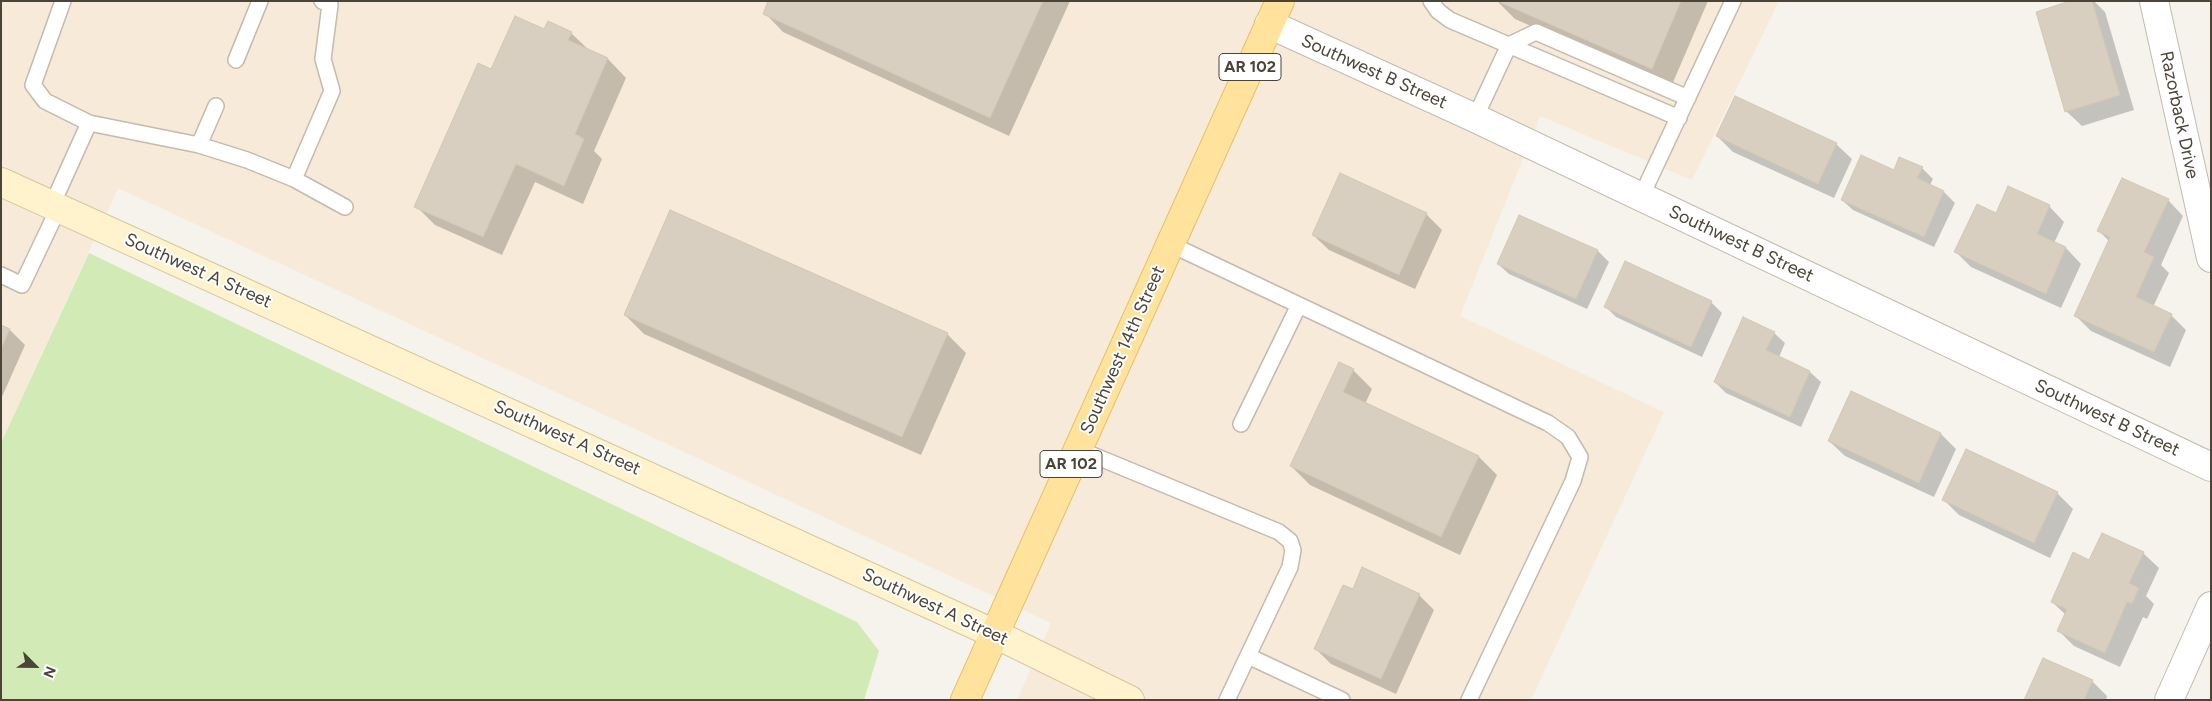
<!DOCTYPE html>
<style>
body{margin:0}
#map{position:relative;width:2212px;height:701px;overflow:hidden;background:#f6f3ec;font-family:Figtree,sans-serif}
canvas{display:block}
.frame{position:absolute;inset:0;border:2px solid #4b4439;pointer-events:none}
.north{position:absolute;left:10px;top:641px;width:50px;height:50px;-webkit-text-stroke:4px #fff;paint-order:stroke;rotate:113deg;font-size:14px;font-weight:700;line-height:20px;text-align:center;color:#4b4439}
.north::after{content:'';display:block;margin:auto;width:18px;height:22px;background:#4b4439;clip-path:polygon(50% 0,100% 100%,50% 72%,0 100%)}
</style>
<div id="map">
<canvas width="2212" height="701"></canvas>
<div class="frame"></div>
<div class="north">N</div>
</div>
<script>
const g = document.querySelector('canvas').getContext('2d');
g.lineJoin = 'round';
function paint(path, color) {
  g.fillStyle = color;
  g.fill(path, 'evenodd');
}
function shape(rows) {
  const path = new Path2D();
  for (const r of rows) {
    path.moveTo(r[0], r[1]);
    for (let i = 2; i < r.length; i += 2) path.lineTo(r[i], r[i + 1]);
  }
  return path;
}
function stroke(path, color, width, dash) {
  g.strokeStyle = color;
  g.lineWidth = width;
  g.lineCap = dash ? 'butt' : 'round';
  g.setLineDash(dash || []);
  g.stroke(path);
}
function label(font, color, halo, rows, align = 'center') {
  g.font = font + ' Figtree,sans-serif';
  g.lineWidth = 4;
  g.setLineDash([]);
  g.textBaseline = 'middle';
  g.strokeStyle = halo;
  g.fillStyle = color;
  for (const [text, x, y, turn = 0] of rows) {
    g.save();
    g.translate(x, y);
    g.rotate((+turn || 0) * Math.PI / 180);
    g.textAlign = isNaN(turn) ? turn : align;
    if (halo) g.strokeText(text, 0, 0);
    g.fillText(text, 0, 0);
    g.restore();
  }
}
paint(shape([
 [1,1,1779,1,1692,180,1540,116,1460,316,1664,412,1531,700,1017,700,1051,623,118,188,1,443]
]), '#f7ead8');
paint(shape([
 [89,253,857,622,879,651,864,700,1,700,1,443]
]), '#d2eab5');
paint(shape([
 [770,1,1070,1,1009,136,783,32,765,13],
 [1497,1,1708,1,1671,87,1515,19],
 [2075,1,2094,1,2105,12,2134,110,2082,126,2066,111],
 [545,31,571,33,590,51,608,59,626,78,594,151,602,159,583,204,535,182,502,255,435,225,416,206,492,71],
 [1717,136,1836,144,1852,159,1834,198,1733,152],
 [1922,168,1933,179,1930,185,1944,192,1955,203,1934,247,1853,210,1842,200],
 [2168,200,2183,216,2161,265,2169,273,2153,307,2171,315,2186,330,2170,367,2091,331,2076,316,2109,241,2099,231],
 [2049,206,2064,222,2054,243,2066,248,2081,264,2061,308,1971,267,1956,252,1996,215],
 [1426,214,1442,230,1415,289,1329,250,1313,235],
 [1520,216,1598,251,1609,262,1587,309,1509,274,1498,264],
 [1711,302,1722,313,1702,357,1616,317,1605,306],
 [625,315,947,334,966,353,921,455,644,334],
 [1,326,10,330,25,345,1,399],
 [1774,333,1785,343,1779,357,1810,372,1821,382,1801,427,1726,393,1715,382],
 [1353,370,1372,389,1365,404,1479,457,1497,475,1460,555,1310,485,1291,466],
 [1852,393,1941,434,1956,449,1934,497,1845,456,1829,441],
 [2057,493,2073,509,2050,558,1959,515,1944,500],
 [2143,553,2159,568,2146,596,2154,604,2147,619,2143,617,2120,667,2074,646,2059,631,2066,615,2052,602,2090,561],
 [1354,590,1419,595,1434,610,1396,694,1331,664,1316,649],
 [2092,681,2107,696,2106,700,2025,700]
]), '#0003');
const building = shape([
 [768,1,1043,1,990,118,763,14,768,1],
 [1497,1,1681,1,1652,69,1497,1],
 [2070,1,2092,1,2120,95,2065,112,2036,12,2070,1],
 [515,16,544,29,548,21,572,32,568,40,608,58,575,134,584,139,564,186,516,164,483,237,414,207,478,63,491,69,515,16],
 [1735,96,1837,143,1818,184,1716,136,1735,96],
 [1861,155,1894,170,1899,157,1923,167,1917,178,1944,191,1924,237,1841,200,1861,155],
 [1340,173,1427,213,1399,275,1312,235,1340,173],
 [2122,178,2169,199,2144,252,2154,257,2136,297,2172,314,2154,352,2074,316,2110,237,2097,231,2122,178],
 [2008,186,2050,205,2037,234,2066,247,2046,294,1954,252,1977,204,1996,213,2008,186],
 [670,210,948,333,902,437,624,315,670,210],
 [1519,215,1598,250,1576,299,1497,264,1519,215],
 [1625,261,1712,301,1691,347,1604,307,1625,261],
 [1743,317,1775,332,1766,350,1810,371,1790,417,1714,382,1743,317],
 [1,325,10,329,1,349,1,325],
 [1339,362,1354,369,1343,392,1479,456,1441,537,1290,466,1339,362],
 [1851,391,1941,433,1919,483,1828,441,1851,391],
 [1966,449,2058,492,2034,543,1942,500,1966,449],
 [2102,533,2144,552,2129,583,2139,588,2132,604,2127,602,2105,653,2057,631,2067,609,2051,602,2073,552,2089,560,2102,533],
 [1362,567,1420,594,1381,679,1314,649,1343,585,1353,589,1362,567],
 [2043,658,2093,680,2084,700,2024,700,2043,658]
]);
paint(building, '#d8cfc1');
stroke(building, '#d3c7b4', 1);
const lane = shape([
 [63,1,33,85,45,101,89,123,199,145,247,160,294,179],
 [322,1,330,5,323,59,332,91,294,179,345,207],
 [1431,1,1438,11,1450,20,1679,118],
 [236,60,260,1],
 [1475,118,1509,45,1536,32,1688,98],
 [199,145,216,106],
 [1641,197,1733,1],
 [52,205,89,123],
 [1170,244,1548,423,1568,437,1580,457,1573,481,1469,700],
 [1,275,22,285,59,207],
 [1241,424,1299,305],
 [1078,449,1279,532,1290,541,1293,550,1290,567,1227,700],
 [1248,656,1342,700]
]);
const street = shape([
 [2154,1,2211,258],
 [1269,24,1475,118,2211,467],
 [2169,700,2211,606]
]);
const secondary = shape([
 [1,182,995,634,1130,700]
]);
const primary = shape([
 [965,700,1280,1]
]);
stroke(lane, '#c2bbae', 18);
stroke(street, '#c2bbae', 30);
stroke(secondary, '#d6c79b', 30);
stroke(primary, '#e6c16a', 30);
stroke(lane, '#fff', 15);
stroke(street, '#fff', 28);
stroke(secondary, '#fff3cd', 28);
stroke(primary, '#ffe39c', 28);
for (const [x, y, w] of [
 [1250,67,62],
 [1071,464,62]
]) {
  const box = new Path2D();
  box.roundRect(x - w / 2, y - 13.5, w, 27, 4);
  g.fillStyle = '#fff';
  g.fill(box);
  stroke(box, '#4b4439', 1);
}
label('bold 16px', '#4b4439', null, [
 ["AR 102",1250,67],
 ["AR 102",1071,464]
]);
label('18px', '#4b4439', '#fff', [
 ["Southwest B Street",1374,72,24],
 ["Razorback Drive",2179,115,78],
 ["Southwest B Street",1741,244,25],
 ["Southwest A Street",198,271,24],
 ["Southwest 14th Street",1123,350,-66],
 ["Southwest B Street",2107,418,25],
 ["Southwest A Street",567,438,24],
 ["Southwest A Street",935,607,25]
]);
</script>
